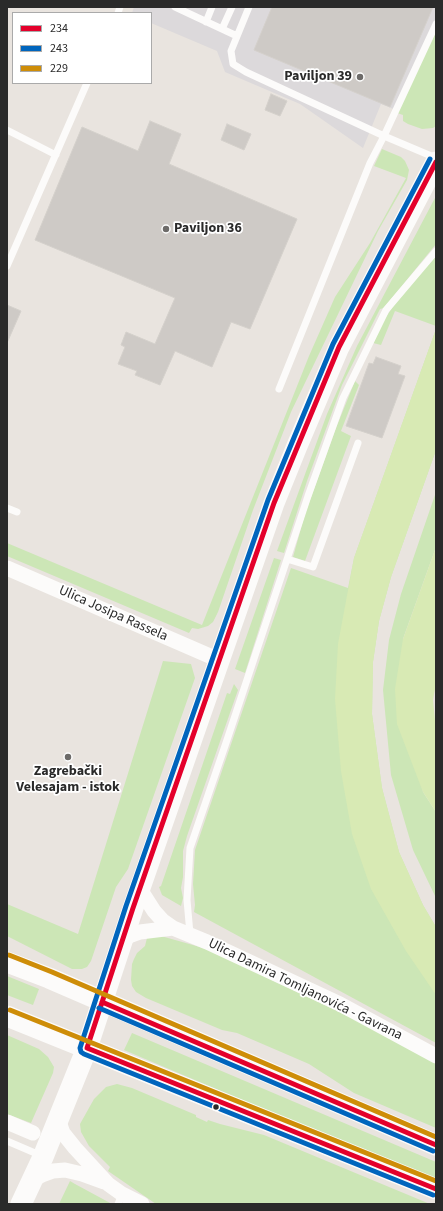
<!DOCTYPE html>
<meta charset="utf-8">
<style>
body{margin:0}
#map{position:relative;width:443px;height:1211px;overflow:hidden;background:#e9e4df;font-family:"Source Sans 3",sans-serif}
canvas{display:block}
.frame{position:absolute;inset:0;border:8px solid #2a2a2a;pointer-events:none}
.legend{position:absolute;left:12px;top:12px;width:140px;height:72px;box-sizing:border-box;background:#fff;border:1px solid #aaa;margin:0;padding:5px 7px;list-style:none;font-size:12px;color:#2a2a2a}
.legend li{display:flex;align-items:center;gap:8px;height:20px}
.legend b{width:20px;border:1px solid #aaa}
</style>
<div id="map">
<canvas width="443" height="1211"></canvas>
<div class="frame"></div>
<ul class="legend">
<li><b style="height:5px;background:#e4002b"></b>234</li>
<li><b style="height:5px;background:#0065bd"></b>243</li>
<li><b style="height:5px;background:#ce8d08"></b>229</li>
</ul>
</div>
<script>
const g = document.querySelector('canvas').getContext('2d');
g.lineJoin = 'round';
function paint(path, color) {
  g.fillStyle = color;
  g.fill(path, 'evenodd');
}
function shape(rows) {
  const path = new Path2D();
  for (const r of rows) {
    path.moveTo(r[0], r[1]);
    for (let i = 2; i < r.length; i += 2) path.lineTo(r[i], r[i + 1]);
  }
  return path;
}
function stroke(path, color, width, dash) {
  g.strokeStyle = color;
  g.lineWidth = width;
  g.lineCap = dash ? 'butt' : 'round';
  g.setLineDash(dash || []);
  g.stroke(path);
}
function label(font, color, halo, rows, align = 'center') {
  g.font = font + ' "Source Sans 3",sans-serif';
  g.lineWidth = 3.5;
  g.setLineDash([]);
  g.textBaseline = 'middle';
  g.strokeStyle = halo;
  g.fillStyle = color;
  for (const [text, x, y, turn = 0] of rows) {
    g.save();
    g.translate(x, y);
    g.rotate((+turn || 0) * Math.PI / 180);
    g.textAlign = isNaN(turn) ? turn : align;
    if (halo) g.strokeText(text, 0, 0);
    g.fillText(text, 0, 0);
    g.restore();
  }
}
paint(shape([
 [134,7,436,7,436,120,396,110,381,104,363,148,300,104,225,72,217,51,151,23,151,13,132,13]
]), '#dcd9db');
paint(shape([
 [436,18,436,126,433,128,422,129,408,124,403,121,403,115,397,113],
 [382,149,401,157,405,161,409,170,407,180,378,231,291,412,253,510,218,612,213,622,208,626,198,629,192,628,189,633,7,556,7,539,8,540,7,543,202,625,309,356,335,297,370,243,406,178,374,166],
 [436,196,436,244,384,308,380,309,342,385,307,481,284,553,277,551,327,414,357,346],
 [436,255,436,326,395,311,381,345,373,343,383,321,399,298],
 [436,329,436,450,391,577,379,621,373,662,372,714,382,788,399,852,423,905,436,927,436,1043,194,912,195,905,193,884,195,850,291,568,348,588,354,558],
 [355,381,359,385,341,431,351,436,305,561,293,557,305,514,336,428],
 [436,492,436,547,403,639,423,792,436,812,436,898,413,850,391,775,383,690,389,640,401,594],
 [274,558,281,560,245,673,235,669],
 [163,661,191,664,195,678,128,869,116,887,91,961,87,967,82,969,72,969,7,936,7,904,78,934],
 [234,684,238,690,187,836,183,851,183,877,181,888,183,898,181,906,162,895,159,887,161,886,227,693,230,694],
 [161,936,207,949,356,1020,436,1063,436,1128,354,1093,309,1064,237,1033,222,1030,146,998,136,992,132,986,131,980,132,964,134,959,137,953,145,946,147,938],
 [7,976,39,989,33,1005,7,995],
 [132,1033,436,1162,436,1182,124,1050],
 [7,1035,39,1049,48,1057,54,1067,53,1073,31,1123,7,1114],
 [117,1084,132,1088,196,1115,196,1117,207,1122,208,1120,220,1124,264,1135,430,1204,156,1204,108,1171,110,1167,89,1146,81,1132,80,1124,94,1099,106,1087],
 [70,1181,75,1184,112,1204,59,1204]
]), '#cce6b6');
paint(shape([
 [436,329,436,450,391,577,379,621,373,662,372,714,382,788,399,852,423,905,436,927,436,995,406,951,371,889,352,834,341,771,335,699,338,644,354,558],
 [436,547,436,684,433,700,436,730,436,812,423,792,397,724,395,689,403,639]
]), '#d8eab4');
const building = shape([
 [272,7,433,7,390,107,254,50,272,7],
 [271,94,287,101,280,116,265,110,271,94],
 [150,121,181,134,169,164,297,219,250,329,231,322,212,367,175,351,160,385,135,375,137,371,118,364,125,347,121,345,126,332,155,344,175,298,35,240,82,127,138,151,150,121],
 [227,124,251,134,244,150,221,140,227,124],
 [7,305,21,311,7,343,7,305],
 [376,357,401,366,398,374,405,376,382,438,346,426,369,363,373,364,376,357]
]);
paint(building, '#cecac6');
stroke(building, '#d4d0cb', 1);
stroke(shape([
 [175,7,237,36],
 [249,7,231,51,233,64,246,72,384,136,436,158],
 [118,13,120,7],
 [206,22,212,7],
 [222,29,232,7],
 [7,130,56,155],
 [7,266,87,83],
 [279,389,370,163,384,136,436,24],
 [7,508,17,512],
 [287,559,313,567,358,443],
 [190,934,187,900,190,848,228,737,308,496,343,398,386,310,436,251],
 [7,1141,42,1156],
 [118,1204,122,1194]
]), '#fcfbfa', 7);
stroke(shape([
 [7,568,219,660],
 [140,889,154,911,163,921,173,928,207,942,340,1004,436,1056],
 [121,942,129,936,140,932,173,928],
 [58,1119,63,1133,75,1148,108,1184,122,1194,142,1204],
 [7,1122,33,1133],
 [32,1180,42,1175,53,1171,65,1170,82,1174,104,1182]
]), '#fcfbfa', 15);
stroke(shape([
 [7,962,49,978,436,1145],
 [7,1016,436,1189],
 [21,1204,43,1157,87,1048,133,908,274,503,297,446,339,347,436,162]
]), '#fcfbfa', 21);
stroke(shape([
 [436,162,339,347,274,503,133,908,87,1048,436,1189],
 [102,1002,436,1145]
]), '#e4002b', 5);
stroke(shape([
 [430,159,333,344,268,500,126,906,80,1048,81,1052,84,1054,433,1195],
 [99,1008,433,1151]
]), '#0065bd', 5);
stroke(shape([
 [9,955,52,972,436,1137],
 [10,1010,436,1181]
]), '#ce8d08', 5);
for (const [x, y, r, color] of [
 [360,77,4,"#6d6b69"],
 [166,229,4,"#6d6b69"],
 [68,757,4,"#6d6b69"],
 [216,1107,3.5,"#2a2a2a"]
]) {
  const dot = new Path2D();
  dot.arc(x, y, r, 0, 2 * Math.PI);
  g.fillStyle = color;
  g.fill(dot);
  stroke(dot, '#fff', 1.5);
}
label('bold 14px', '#2a2a2a', '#fff', [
 ["Paviljon 39",352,77],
 ["Paviljon 36",174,229,"left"],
 ["Zagrebački",68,772,"center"],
 ["Velesajam - istok",68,788,"center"]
], 'right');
label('14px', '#2a2a2a', '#fff', [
 ["Ulica Josipa Rassela",113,614,24],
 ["Ulica Damira Tomljanovića - Gavrana",305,990,26]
]);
</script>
